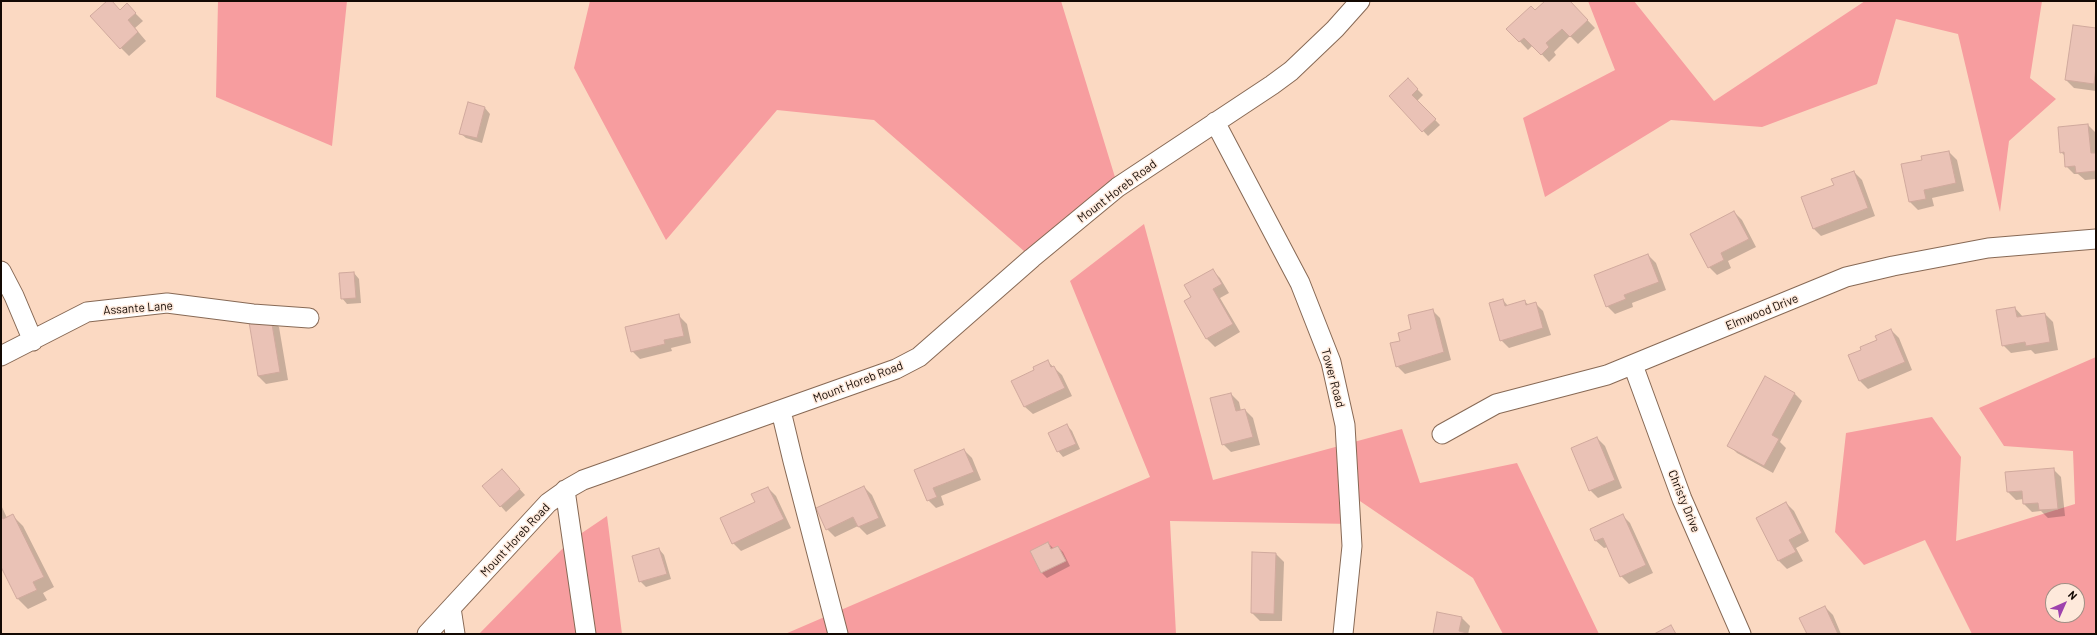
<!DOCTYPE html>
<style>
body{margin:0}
#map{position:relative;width:2097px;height:635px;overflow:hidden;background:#fbd9c2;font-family:Barlow,sans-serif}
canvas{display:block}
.frame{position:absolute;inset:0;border:2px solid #130903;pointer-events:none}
.north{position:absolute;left:2045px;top:583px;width:40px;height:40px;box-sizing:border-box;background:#fee9db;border:1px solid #a08f85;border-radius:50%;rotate:45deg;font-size:11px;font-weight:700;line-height:16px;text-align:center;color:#130903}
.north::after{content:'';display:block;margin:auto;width:14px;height:18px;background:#9e42ad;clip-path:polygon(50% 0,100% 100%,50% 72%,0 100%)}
</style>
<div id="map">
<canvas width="2097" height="635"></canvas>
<div class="frame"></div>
<div class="north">N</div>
</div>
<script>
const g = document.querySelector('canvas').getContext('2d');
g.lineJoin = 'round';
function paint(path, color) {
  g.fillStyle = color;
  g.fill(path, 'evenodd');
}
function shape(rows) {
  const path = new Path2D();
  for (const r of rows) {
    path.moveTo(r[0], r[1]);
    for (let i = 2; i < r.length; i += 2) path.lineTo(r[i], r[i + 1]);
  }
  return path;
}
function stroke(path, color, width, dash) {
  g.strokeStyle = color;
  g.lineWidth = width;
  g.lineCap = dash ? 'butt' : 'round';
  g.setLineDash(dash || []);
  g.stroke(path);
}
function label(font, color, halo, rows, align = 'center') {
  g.font = font + ' Barlow,sans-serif';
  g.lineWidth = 3;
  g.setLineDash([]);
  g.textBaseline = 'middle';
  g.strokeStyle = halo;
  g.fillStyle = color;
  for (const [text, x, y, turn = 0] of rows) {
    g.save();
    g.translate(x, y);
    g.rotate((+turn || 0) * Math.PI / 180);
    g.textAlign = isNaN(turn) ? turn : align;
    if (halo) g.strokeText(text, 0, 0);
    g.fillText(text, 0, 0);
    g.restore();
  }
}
paint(shape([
 [218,1,347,1,332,146,216,97],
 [590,1,1061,1,1118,187,1032,258,874,120,777,110,666,240,574,68],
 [1588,1,1634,1,1714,101,1865,1,2042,1,2030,78,2056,99,2009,141,2000,212,1958,34,1896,19,1877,84,1762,127,1671,120,1545,197,1523,118,1615,70],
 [1144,224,1213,480,1402,429,1420,483,1517,463,1599,634,1503,634,1473,578,1354,497,1354,524,1170,521,1176,634,785,634,1150,477,1070,281],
 [2096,357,2096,634,1972,634,1925,540,1864,565,1835,532,1846,433,1932,417,1961,457,1956,541,2075,504,2073,451,2004,446,1979,408],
 [2053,591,2077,591,2077,615,2053,615],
 [607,516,622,634,479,634,570,541]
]), '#f79d9f');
paint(shape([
 [109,1,120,11,135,13,143,21,135,28,146,41,129,56,121,48],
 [1546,1,1569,1,1595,28,1578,44,1570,36,1554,52,1556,55,1549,62,1533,45,1528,50,1508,29,1535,11],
 [2096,29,2096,91,2074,88,2066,80],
 [1408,80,1423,95,1417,101,1440,125,1428,136,1390,96],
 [468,104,485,108,490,114,482,143,466,138,460,133],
 [2088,125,2096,133,2096,179,2085,180,2078,174,2074,174,2066,166,2065,156,2061,152],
 [1949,152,1957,160,1964,191,1932,198,1934,206,1918,210,1910,202,1902,165,1923,161],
 [1854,172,1862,180,1875,216,1821,236,1813,228,1835,186],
 [1734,212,1742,220,1756,247,1728,261,1731,268,1717,275,1709,267],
 [1648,255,1656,263,1666,290,1632,303,1633,307,1615,314,1607,306],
 [1212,270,1220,278,1229,293,1220,298,1240,332,1215,347,1207,339,1186,301,1193,297],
 [354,273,359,279,361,303,347,304,342,298],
 [1503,300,1508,306,1524,301,1529,305,1535,303,1543,311,1551,335,1509,348,1501,340],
 [2015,308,2023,317,2045,314,2053,322,2058,350,2035,354,2031,350,2011,353,2003,345],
 [1432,310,1440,318,1451,360,1405,374,1397,366,1401,341],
 [679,316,687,324,691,343,671,348,672,351,640,359,632,351],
 [271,319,279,327,288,380,266,384,258,376],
 [1891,330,1899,338,1912,370,1868,389,1860,381,1862,350],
 [1047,361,1062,375,1072,396,1033,414,1025,407,1036,370],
 [1794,393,1802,401,1780,442,1786,448,1773,473,1737,453,1729,445],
 [1231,394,1239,402,1241,411,1245,410,1253,418,1260,445,1231,452,1223,444],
 [1067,425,1072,431,1080,449,1063,457,1058,451],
 [1597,438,1605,446,1622,488,1598,498,1590,490],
 [964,450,972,458,981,480,941,496,944,505,936,508,928,500,916,470],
 [2053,469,2061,477,2065,516,2048,518,2041,511,2032,512,2024,504,2024,499,2016,500,2008,492],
 [507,475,525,495,506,512,483,486],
 [864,487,872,495,886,526,867,535,858,526,835,537,827,529],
 [768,488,776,496,791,528,741,551,733,543],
 [1786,503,1794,511,1809,541,1796,548,1803,561,1787,569,1779,561,1757,518],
 [1,505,7,518,12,515,23,526,54,587,43,593,47,600,28,609,18,599,1,565],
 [1622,515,1630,523,1653,573,1629,584,1621,576,1608,547,1604,548,1596,541],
 [1048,543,1053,548,1058,547,1063,552,1070,566,1047,578,1042,573],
 [659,549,664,555,671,579,646,587,640,581],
 [1276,554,1284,562,1282,621,1260,621,1252,613],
 [1825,607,1833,615,1841,634,1808,634],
 [1462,618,1470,626,1468,634,1434,634]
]), '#0003');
const building = shape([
 [107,1,112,1,120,10,127,3,136,13,128,20,138,32,120,49,90,16,107,1],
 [1545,1,1570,1,1588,20,1570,37,1562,29,1546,43,1549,47,1541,55,1524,38,1519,42,1506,29,1531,6,1535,10,1545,1],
 [2073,25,2096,28,2096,67,2094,84,2065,80,2073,25],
 [1408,78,1418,89,1412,95,1436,119,1422,132,1389,96,1408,78],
 [468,102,485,107,477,138,459,134,468,102],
 [2088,124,2091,153,2096,153,2096,171,2076,173,2075,166,2065,167,2064,152,2060,153,2058,127,2088,124],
 [1949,151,1956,183,1924,190,1926,199,1909,202,1901,164,1922,160,1921,156,1949,151],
 [1854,171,1868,208,1813,229,1801,197,1834,185,1831,179,1854,171],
 [1734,211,1749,239,1721,253,1724,260,1708,268,1690,234,1734,211],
 [1648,254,1659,282,1624,295,1626,299,1606,307,1594,275,1648,254],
 [1213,269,1222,284,1213,289,1233,324,1206,339,1184,301,1191,297,1184,285,1213,269],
 [354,272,356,298,341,299,339,273,354,272],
 [1503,299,1505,306,1525,300,1526,305,1536,302,1543,328,1500,341,1489,303,1503,299],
 [2015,307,2017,317,2045,313,2050,342,2026,346,2025,342,2002,346,1996,310,2015,307],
 [1433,309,1444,352,1396,367,1390,343,1400,341,1398,333,1411,329,1408,315,1433,309],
 [679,314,684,336,664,340,665,344,631,352,625,327,679,314],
 [271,318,280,372,258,376,249,322,271,318],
 [1891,329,1905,362,1859,381,1848,355,1861,350,1860,347,1877,340,1875,336,1891,329],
 [1048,360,1051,367,1054,366,1065,388,1024,407,1011,381,1034,370,1033,367,1048,360],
 [1765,376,1795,393,1772,435,1779,439,1764,466,1727,446,1765,376],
 [1231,393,1236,411,1245,409,1253,437,1222,445,1210,398,1231,393],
 [1067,424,1076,444,1057,452,1048,433,1067,424],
 [1597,437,1615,480,1589,491,1571,448,1597,437],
 [964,449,974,472,933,488,937,497,927,501,914,470,964,449],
 [2054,468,2058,509,2039,510,2038,503,2023,504,2022,491,2007,492,2005,472,2054,468],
 [502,469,520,489,500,507,482,486,502,469],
 [864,486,879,518,858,527,853,517,826,530,816,508,864,486],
 [768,487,784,519,732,544,720,518,755,502,751,494,768,487],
 [1786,502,1802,533,1789,540,1796,552,1778,561,1756,518,1786,502],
 [1,514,3,519,13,514,44,577,33,582,37,590,17,599,1,567,1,514],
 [1623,514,1646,565,1620,577,1603,538,1595,541,1590,529,1623,514],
 [1048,542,1051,549,1058,546,1066,561,1041,573,1030,551,1048,542],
 [659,548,667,574,639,582,632,556,659,548],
 [1252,552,1276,553,1274,614,1251,613,1252,552],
 [1825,606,1838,634,1807,634,1799,618,1825,606],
 [1437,612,1462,617,1459,631,1471,634,1433,634,1437,612],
 [1671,625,1676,634,1654,634,1671,625]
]);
paint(building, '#eac2b6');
stroke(building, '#d0a99d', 1);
const minor = shape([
 [1215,122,1300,283,1331,362,1345,425,1352,546,1343,634],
 [1,271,14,296,33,341],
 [1,356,87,312,167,303,253,314,309,318],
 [1633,365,1682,499,1741,634],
 [781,411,793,461,838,634],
 [1442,434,1496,404,1607,375,1846,277,1893,266,1988,248,2096,239],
 [565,490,586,634],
 [451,608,455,634],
 [427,634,548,503,569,488,583,480,896,369,919,357,1032,258,1118,187,1272,85,1291,71,1335,29,1360,1]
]);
stroke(minor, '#876955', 21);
stroke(minor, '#fff', 19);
label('12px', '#130903', '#fee9db', [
 ["Mount Horeb Road",1117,191,-37],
 ["Assante Lane",138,308,-4],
 ["Elmwood Drive",1762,312,-22],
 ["Tower Road",1333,378,75],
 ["Mount Horeb Road",858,382,-21],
 ["Christy Drive",1684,501,68],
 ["Mount Horeb Road",515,540,-47]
]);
</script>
